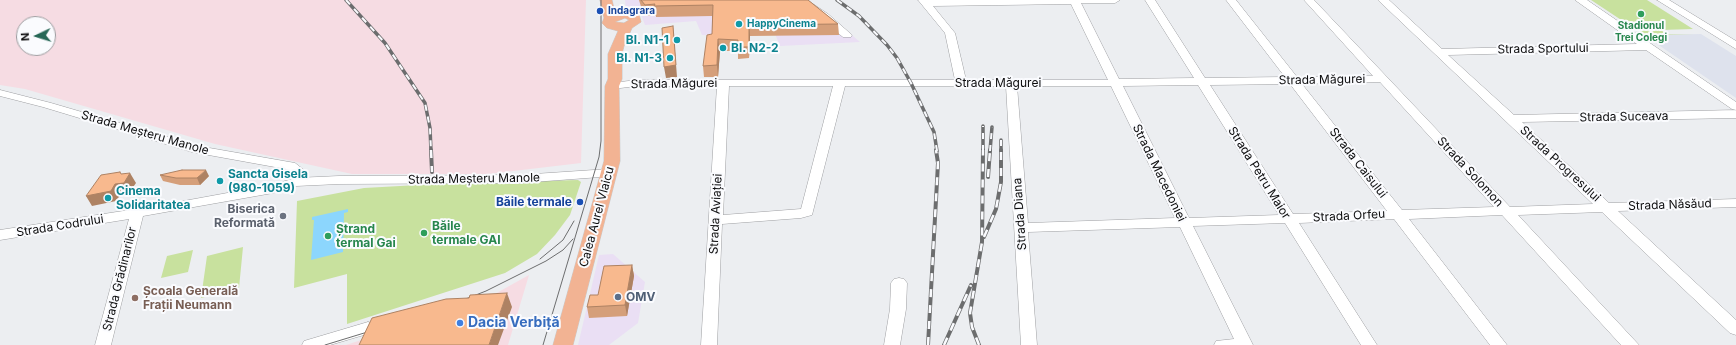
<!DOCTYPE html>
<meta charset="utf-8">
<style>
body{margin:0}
#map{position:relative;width:1736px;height:345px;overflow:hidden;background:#eceef1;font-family:Inter,sans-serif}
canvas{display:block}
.north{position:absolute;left:16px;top:16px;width:40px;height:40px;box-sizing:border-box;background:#fafbfe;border:1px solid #9b9b9e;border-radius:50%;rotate:266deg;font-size:11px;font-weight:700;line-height:16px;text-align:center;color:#0c0c0d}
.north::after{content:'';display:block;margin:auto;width:14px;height:18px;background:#266756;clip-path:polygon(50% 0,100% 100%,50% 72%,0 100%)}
</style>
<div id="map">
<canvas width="1736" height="345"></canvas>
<div class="north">N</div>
</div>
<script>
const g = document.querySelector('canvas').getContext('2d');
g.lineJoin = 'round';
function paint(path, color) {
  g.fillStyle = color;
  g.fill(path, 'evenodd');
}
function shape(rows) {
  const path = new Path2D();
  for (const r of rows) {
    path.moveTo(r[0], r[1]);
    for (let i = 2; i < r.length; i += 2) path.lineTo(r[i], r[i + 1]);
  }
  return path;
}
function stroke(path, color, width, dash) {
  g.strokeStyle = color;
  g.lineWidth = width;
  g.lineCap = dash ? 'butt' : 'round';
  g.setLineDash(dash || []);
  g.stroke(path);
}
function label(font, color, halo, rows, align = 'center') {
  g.font = font + ' Inter,sans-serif';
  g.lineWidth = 4;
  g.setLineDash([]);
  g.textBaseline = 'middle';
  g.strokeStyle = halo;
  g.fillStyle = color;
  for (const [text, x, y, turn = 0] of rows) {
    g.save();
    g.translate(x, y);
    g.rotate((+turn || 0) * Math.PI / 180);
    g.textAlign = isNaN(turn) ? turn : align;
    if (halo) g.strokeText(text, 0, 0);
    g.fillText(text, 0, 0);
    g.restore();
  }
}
paint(shape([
 [625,0,806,0,826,13,860,42,780,46,775,34,702,35,696,21,645,25,640,12,634,10,626,10],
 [613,254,645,282,638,323,609,345,578,345,599,255]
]), '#eadff4');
paint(shape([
 [0,0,586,0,581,163,488,174,352,174,215,144,25,89,0,85],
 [24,24,48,24,48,48,24,48],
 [529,275,508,345,346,345,484,300]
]), '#f6dce3');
paint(shape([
 [1701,34,1736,56,1736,98,1644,35]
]), '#dee2ed');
paint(shape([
 [1591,0,1647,0,1693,29,1661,30,1666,34,1694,34,1644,35],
 [578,180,581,182,570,215,555,235,537,254,505,273,347,324,347,274,294,288,297,201,364,188,436,184],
 [243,247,239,288,201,298,207,256],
 [193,250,188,272,161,278,167,256]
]), '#c8e19e');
paint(shape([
 [348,209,348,212,344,213,343,252,311,260,314,220,312,220,312,217]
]), '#8cd6fd');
const minor = shape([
 [796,0,807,0,828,14,852,35,851,37,843,37,796,0],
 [918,0,1120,0,1115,3,1081,3,1119,79,1194,78,1145,0,1155,0,1205,78,1285,77,1226,0,1236,0,1297,77,1373,76,1304,0,1314,0,1510,207,1593,204,1378,0,1389,0,1442,49,1637,44,1575,0,1587,0,1736,102,1736,118,1522,122,1609,203,1736,199,1736,207,1618,211,1736,320,1736,335,1730,333,1602,212,1518,215,1639,345,1621,345,1502,215,1409,219,1507,345,1490,345,1394,219,1299,223,1377,345,1361,345,1285,223,1193,226,1253,345,1214,345,1216,341,1234,339,1180,227,1028,232,1037,345,1021,345,1006,86,845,86,812,215,801,218,722,224,717,345,701,345,717,86,637,86,612,89,606,86,612,83,637,80,955,80,945,33,918,0],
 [1071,4,1108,80,966,80,955,33,933,6,1071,4],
 [1646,50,1732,109,1736,110,1514,115,1448,55,1646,50],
 [1380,82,1494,207,1402,210,1302,84,1380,82],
 [1290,84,1387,211,1293,214,1210,85,1290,84],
 [1198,85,1279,215,1189,218,1123,86,1198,85],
 [729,86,833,86,801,209,723,215,729,86],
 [1017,86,1111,86,1175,218,1028,223,1017,86],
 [1657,0,1669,0,1736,41,1736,49,1657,0],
 [0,90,51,103,198,146,295,163,304,170,303,173,298,174,286,169,192,152,43,107,0,96,0,90],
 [609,169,614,170,616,173,614,176,519,183,339,184,296,186,273,193,143,216,111,345,95,345,129,219,0,240,0,230,162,205,271,185,296,178,339,176,519,175,609,169],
 [899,278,904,279,907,283,906,309,900,345,884,345,890,309,891,283,894,279,899,278],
 [368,322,374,324,376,328,374,332,330,345,302,345,304,341,368,322]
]);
const major = shape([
 [600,0,612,0,615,13,625,10,639,14,641,22,632,28,624,46,622,54,622,79,619,86,620,161,573,345,553,345,604,161,605,86,608,79,608,54,618,31,607,28,602,23,604,18,600,0],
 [625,18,629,20,624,23,615,22,625,18]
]);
stroke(minor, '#9e9fa2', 1);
stroke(major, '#cacaca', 1);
paint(minor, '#fff');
paint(major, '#f2b393');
stroke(shape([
 [540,259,563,240,574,221],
 [458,302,486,291,546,261,563,250,573,239],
 [325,345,374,330],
 [543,345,599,157,601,141,601,0]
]), '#6c6d6e', 1);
const railFar1 = shape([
 [346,0,385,43,425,103,430,128,431,151],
 [837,0,859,16,887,45,897,58,911,83,934,132,937,151],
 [1001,140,1001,151],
 [983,151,983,126],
 [990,151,992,127]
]);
const rail = shape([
 [431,150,432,172],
 [988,177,990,150],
 [984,237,996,209,1001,182,1001,150],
 [928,345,938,163,936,150],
 [944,345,971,285],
 [979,345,972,327,970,313,982,242,983,150]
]);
stroke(railFar1, '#6c6d6e', 3.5);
stroke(rail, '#6c6d6e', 4);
stroke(railFar1, '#fafbfe', 2, [6]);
stroke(rail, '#fafbfe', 2.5, [8]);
paint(shape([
 [639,0,808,0,838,24,839,35,750,36,749,58,738,59,738,51,720,51,718,77,704,77,703,66,712,34,712,16,656,17,656,16,646,16,642,10],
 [160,175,209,176,200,185,180,185,163,181],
 [632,265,634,276,627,316,589,318,587,307,598,295]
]), '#d59f7a');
paint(shape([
 [749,25,750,36,749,58],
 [673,26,677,77,666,78,664,67],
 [718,39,720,51,718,77,717,65],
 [206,170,209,176,200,185,197,178],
 [130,173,136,183,129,193,121,194,116,201,92,206,86,196,115,184],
 [632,265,634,276,627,316,625,305],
 [507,293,512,307,498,345,489,345]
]), '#ae8263');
const building = shape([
 [641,0,808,0,838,24,749,25,749,47,737,47,738,40,718,39,717,65,703,66,707,35,712,34,713,5,654,6,655,4,645,5,641,0],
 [673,26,676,65,664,67,662,28,673,26],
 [182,170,206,170,197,178,176,178,160,175,182,170],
 [120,172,121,174,130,173,124,183,115,184,111,191,86,196,101,175,120,172],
 [632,265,625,305,587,307,590,295,598,295,604,266,632,265],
 [507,293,489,345,359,345,372,318,446,299,469,298,470,295,507,293]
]);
paint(building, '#f8b98e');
stroke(building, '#ae8263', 1);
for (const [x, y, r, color] of [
 [600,11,4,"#1a4fb4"],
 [1641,14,4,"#2e9e5b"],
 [739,24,4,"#0f9aa8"],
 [677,40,4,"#0f9aa8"],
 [723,48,4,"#0f9aa8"],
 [670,58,4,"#0f9aa8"],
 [220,181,4,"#0f9aa8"],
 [108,198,4,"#0f9aa8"],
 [580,202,4,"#1a4fb4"],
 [283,216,4,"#6b7280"],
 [424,233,4,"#2e9e5b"],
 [328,236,4,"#2e9e5b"],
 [618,297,4,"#5c6f8a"],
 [135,298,4,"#8d6e63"],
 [460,323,4,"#3f7fe0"]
]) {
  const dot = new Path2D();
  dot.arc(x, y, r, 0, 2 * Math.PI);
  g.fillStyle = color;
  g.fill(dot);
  stroke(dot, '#fafbfe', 1.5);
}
label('bold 10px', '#164399', '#fafbfe', [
 ["Indagrara",608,11]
], 'left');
label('bold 10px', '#0d838f', '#fafbfe', [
 ["HappyCinema",747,24]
], 'left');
label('bold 10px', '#27864d', '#fafbfe', [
 ["Stadionul",1641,26],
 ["Trei Colegi",1641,38]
]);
label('bold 12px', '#0d838f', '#fafbfe', [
 ["Bl. N1-1",669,40,"right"],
 ["Bl. N2-2",731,48],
 ["Bl. N1-3",662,58,"right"],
 ["Sancta Gisela",228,174],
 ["(980-1059)",228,188],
 ["Cinema",116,191],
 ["Solidaritatea",116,205]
], 'left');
label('12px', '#0c0c0d', '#fafbfe', [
 ["Strada Sportului",1543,49,-1],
 ["Strada Măgurei",1322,80,-1],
 ["Strada Măgurei",998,83],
 ["Strada Măgurei",674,84,-1],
 ["Strada Suceava",1624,117,-1],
 ["Strada Meșteru Manole",145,133,16],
 ["Strada Caisului",1358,163,52],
 ["Strada Progresului",1560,164,43],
 ["Strada Solomon",1470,172,47],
 ["Strada Macedoniei",1159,173,64],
 ["Strada Petru Maior",1259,173,58],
 ["Strada Meșteru Manole",474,179,-1],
 ["Strada Năsăud",1670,205,-2],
 ["Strada Aviației",716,214,-87],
 ["Strada Diana",1020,214,-94],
 ["Strada Orfeu",1349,216,-3],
 ["Calea Aurel Vlaicu",597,217,-75],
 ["Strada Codrului",60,226,-9],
 ["Strada Grădinarilor",120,279,-76]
]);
label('bold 12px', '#164399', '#fafbfe', [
 ["Băile termale",572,202]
], 'right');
label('bold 12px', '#5b616d', '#fafbfe', [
 ["Biserica",275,209],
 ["Reformată",275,223]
], 'right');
label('bold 12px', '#27864d', '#fafbfe', [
 ["Băile",432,226],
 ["termale GAI",432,240],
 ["Ștrand",336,229],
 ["termal Gai",336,243]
], 'left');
label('bold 12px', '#785e54', '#fafbfe', [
 ["Școala Generală",143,291],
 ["Frații Neumann",143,305]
], 'left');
label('bold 12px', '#4e5e75', '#fafbfe', [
 ["OMV",626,297]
], 'left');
label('bold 14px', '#366cbe', '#fafbfe', [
 ["Dacia Verbiță",468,323]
], 'left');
</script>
